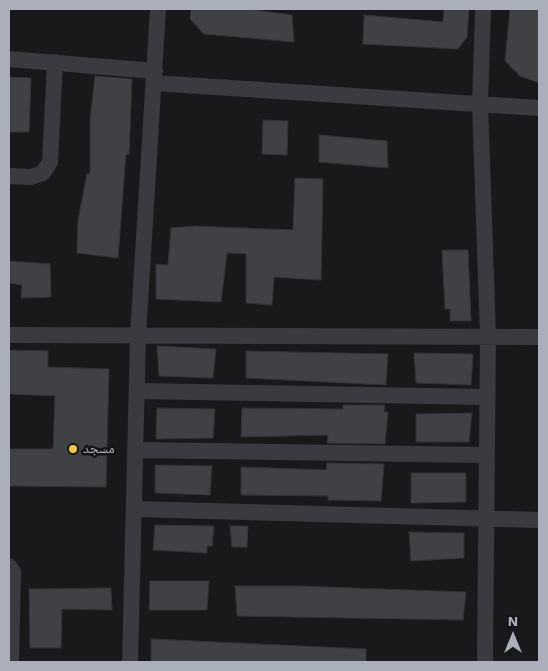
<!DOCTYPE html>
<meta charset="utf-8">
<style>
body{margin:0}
#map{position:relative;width:548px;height:671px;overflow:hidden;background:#19191b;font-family:"Work Sans",sans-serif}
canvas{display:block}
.frame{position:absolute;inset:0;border:10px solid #abaebb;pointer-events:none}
.north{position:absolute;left:488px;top:611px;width:50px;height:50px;-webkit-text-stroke:4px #141416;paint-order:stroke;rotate:0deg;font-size:14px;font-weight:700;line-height:20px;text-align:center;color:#abaebb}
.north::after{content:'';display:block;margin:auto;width:18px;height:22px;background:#abaebb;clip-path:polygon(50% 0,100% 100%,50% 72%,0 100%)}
</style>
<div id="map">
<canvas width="548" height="671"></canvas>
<div class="frame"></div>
<div class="north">N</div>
</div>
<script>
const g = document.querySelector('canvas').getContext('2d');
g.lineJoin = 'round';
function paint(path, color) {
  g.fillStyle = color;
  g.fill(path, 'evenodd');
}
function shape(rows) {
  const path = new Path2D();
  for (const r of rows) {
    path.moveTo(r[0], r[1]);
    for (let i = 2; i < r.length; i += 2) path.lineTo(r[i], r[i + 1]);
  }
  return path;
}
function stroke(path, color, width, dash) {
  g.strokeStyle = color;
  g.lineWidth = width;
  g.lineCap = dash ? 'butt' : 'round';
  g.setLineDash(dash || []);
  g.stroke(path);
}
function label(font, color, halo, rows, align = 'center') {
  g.font = font + ' "Work Sans","Noto Naskh Arabic",sans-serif';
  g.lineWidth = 5;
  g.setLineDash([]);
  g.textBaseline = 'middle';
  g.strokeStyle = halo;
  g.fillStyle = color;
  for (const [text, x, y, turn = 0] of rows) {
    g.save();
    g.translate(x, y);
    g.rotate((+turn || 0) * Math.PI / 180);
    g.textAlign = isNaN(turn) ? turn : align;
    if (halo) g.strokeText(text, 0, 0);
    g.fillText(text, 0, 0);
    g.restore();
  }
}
const building = shape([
 [191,9,248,9,292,15,294,42,204,34,190,19,191,9],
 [444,9,469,9,467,37,458,49,363,44,364,15,443,22,444,9],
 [510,9,539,9,539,83,520,76,505,61,510,9],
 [95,76,132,79,129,155,126,154,118,258,77,253,78,220,87,174,90,174,90,121,95,76],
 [9,77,31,78,29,132,9,132,9,77],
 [263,120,288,121,287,155,262,154,263,120],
 [319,135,387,141,388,168,319,162,319,135],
 [295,178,323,179,321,280,274,277,272,305,246,303,246,254,227,253,221,302,156,299,156,264,168,265,171,228,194,226,293,230,295,178],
 [442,250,468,250,471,321,450,321,450,309,445,309,442,250],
 [9,261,50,264,51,297,21,298,22,285,9,283,9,261],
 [157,346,216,349,213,378,159,376,157,346],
 [9,350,48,351,48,367,109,369,106,487,9,486,9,449,53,449,55,396,9,394,9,350],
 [246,351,388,354,386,385,246,378,246,351],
 [414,353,473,354,471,385,416,383,414,353],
 [343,405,385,405,384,412,388,412,385,444,327,443,328,435,241,437,242,408,343,409,343,405],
 [157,408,215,409,213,438,156,439,157,408],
 [472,413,469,442,416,442,416,414,472,413],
 [327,463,384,464,381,501,328,500,328,496,241,495,241,467,326,470,327,463],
 [155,465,212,466,210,495,155,493,155,465],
 [411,473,466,473,466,502,411,503,411,473],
 [155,525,214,526,212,546,207,546,207,553,153,550,155,525],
 [230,526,248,526,247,547,232,547,230,526],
 [409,532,464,533,464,558,411,561,409,532],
 [150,581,209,581,207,610,149,610,150,581],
 [235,586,297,586,466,592,463,620,237,616,235,586],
 [111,588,112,610,62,609,61,648,30,648,29,589,111,588],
 [151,639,366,649,366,662,151,662,151,639]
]);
paint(building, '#404145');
stroke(building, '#333337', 1);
stroke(shape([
 [483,9,480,104,488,336,485,662],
 [9,59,155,71],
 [154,83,539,108],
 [9,176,31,177,43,173,50,162,55,62],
 [9,335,539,337],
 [138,391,486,397],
 [136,450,486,455],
 [135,509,539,520],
 [9,566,13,572,11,662],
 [130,662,138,336,158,9]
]), '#3a3a40', 16);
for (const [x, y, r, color] of [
 [73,449,5,"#f6c936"]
]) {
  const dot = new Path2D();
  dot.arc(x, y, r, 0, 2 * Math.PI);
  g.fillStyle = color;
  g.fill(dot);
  stroke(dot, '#141416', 2);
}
label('14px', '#abaebb', '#141416', [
 ["مسجد",83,449]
], 'left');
</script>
